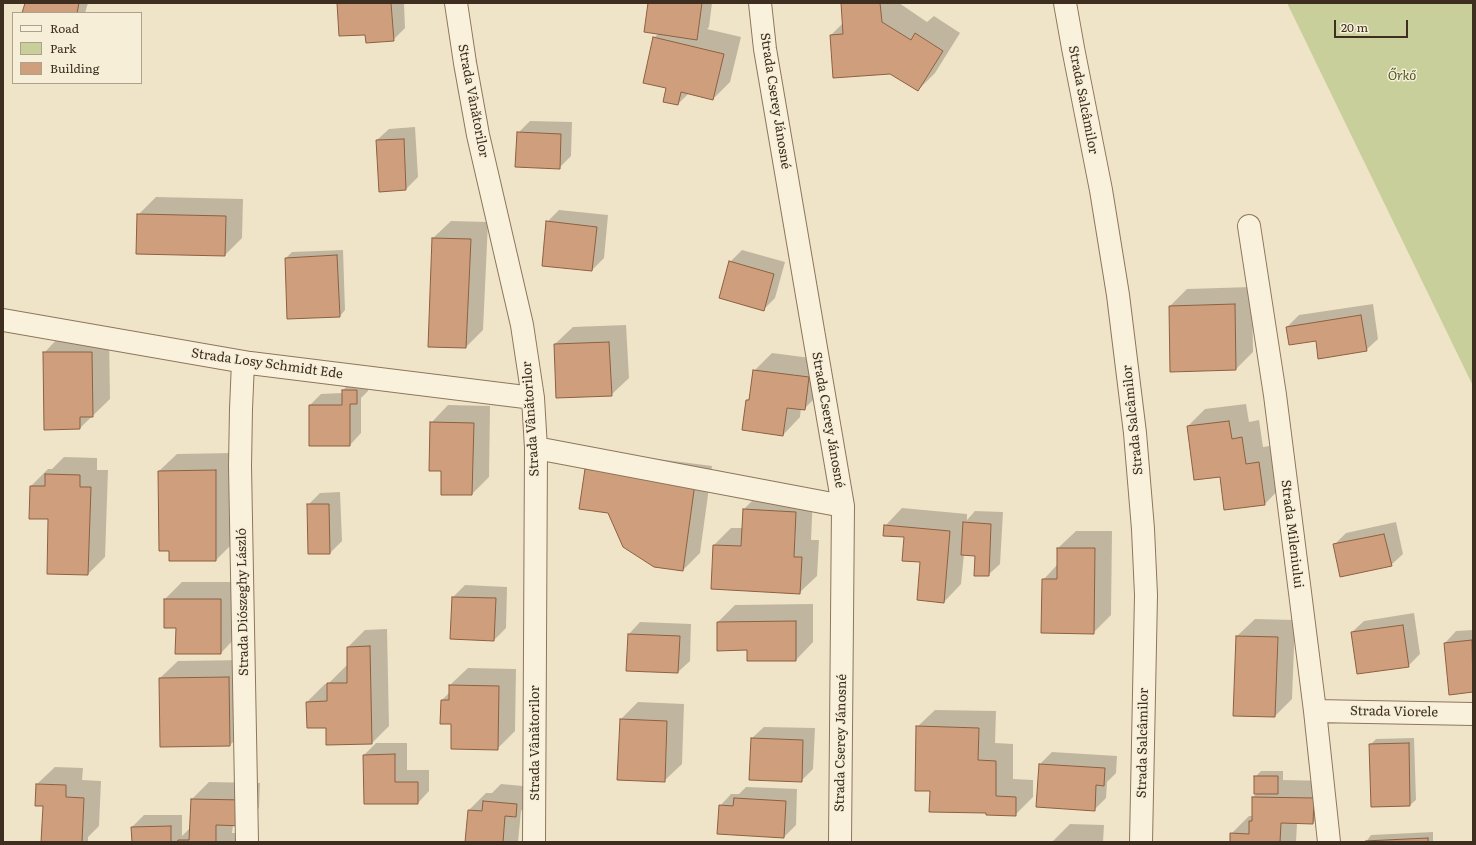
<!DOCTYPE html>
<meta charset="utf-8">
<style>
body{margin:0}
#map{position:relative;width:1476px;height:845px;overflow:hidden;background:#f0e4c8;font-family:Literata,serif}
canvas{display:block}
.frame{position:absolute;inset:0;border:4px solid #3d2e20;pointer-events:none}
.legend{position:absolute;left:12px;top:12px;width:130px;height:72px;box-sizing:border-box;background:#f7eed8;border:1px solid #ada18e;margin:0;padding:5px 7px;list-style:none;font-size:12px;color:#3d2e20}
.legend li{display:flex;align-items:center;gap:8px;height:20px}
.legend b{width:20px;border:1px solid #ada18e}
.scale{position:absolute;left:1334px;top:20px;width:74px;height:18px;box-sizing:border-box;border:2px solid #3d2e20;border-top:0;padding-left:5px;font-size:12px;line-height:14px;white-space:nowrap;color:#3d2e20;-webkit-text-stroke:3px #f7eed8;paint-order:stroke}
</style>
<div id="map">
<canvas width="1476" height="845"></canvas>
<div class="frame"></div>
<ul class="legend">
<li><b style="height:5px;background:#faf1dc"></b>Road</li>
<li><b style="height:11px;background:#c9cf9b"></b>Park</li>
<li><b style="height:11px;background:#cf9f7d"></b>Building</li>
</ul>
<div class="scale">20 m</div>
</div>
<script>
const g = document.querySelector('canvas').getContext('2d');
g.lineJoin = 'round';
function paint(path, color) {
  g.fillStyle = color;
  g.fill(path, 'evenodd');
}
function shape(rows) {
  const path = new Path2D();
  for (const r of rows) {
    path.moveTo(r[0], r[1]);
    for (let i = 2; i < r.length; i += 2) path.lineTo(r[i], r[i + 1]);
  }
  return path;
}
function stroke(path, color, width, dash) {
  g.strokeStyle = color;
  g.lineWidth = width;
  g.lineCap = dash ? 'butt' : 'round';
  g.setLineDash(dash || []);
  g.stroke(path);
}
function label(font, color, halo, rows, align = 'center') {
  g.font = font + ' Literata,serif';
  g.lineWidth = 3;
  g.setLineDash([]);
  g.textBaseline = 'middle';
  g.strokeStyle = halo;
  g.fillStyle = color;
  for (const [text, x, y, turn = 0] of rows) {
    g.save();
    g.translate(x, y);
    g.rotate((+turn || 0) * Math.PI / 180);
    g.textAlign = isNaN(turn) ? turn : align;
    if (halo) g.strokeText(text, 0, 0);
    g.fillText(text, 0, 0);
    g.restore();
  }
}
paint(shape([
 [1287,3,1473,3,1473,386]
]), '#c9cf9b');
paint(shape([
 [26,3,88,3,85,13,23,13],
 [338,3,404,3,405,28,393,40],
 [649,3,712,3,709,27,707,29,741,37,730,82,713,99,689,93,678,104,667,87,654,38,659,33],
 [842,3,899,3,927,22,934,16,960,33,935,73,918,90,831,35,843,23],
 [530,121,572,122,571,156,559,168,518,133],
 [415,127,418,177,406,189,377,140,389,129],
 [156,197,243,199,242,238,225,255,138,215],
 [559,210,608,215,604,258,592,270,547,222],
 [451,221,488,222,483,330,466,347,433,238],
 [343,250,345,310,340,316,286,258,292,252],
 [742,250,785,262,775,298,763,310,730,262],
 [1252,287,1253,352,1236,369,1170,306,1187,289],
 [1373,304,1378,339,1366,350,1316,340,1287,327,1299,315],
 [626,325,629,378,611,395,555,344,573,327],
 [61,335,109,335,110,399,80,428,44,353],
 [772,353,826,360,822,391,804,409,801,408,800,417,783,435,747,400,751,397,754,371],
 [355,378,368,378,368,391,361,398,361,433,350,445,310,405,321,394,343,393,343,390],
 [1246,404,1249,422,1259,420,1263,447,1277,445,1282,486,1265,504,1188,426,1205,409],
 [448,405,490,406,489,477,472,494,442,470,431,423],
 [603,452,712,466,700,553,683,570,608,512,581,509,586,469],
 [233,453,233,543,216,560,170,550,159,471,177,454],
 [64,457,97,458,97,470,108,470,105,557,88,574,49,518,30,518,31,486,48,469,52,469],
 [340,492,342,541,330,553,308,505,320,493],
 [761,492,813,495,811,540,819,540,817,576,799,593,714,545,731,528,743,528,744,509],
 [902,508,967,514,967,520,975,511,1003,512,1000,564,988,575,976,555,964,554,961,584,944,602,921,561,905,537,885,526],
 [1396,522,1403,554,1391,565,1335,544,1346,533],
 [1076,531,1112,531,1111,615,1093,633,1043,580,1058,564,1058,548],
 [182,582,238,582,238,635,221,653,177,627,165,599],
 [465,585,507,587,506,628,494,640,453,597],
 [813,604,813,642,796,660,748,649,718,622,735,605],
 [1414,613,1420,654,1408,666,1352,632,1364,621],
 [1255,619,1295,620,1292,699,1275,716,1237,636],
 [640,622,691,624,690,661,678,672,629,634],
 [387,629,389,726,372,743,327,727,308,727,307,702,325,684,328,684,346,666,348,666,348,647,365,630],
 [1473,630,1473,691,1450,693,1445,643,1456,631],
 [246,660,247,728,230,745,160,678,178,661],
 [468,668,516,669,515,731,497,749,452,723,442,700,450,692,450,685],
 [638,702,684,704,682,764,664,781,621,719],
 [935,710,996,711,995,743,1013,744,1013,779,1033,780,1033,797,1015,815,987,812,931,790,917,727],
 [764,727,815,728,813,769,801,781,752,738],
 [1414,738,1416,800,1410,805,1372,806,1370,745,1376,739],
 [376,743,407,743,407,770,429,770,429,791,418,803,364,755],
 [1052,752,1117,756,1116,773,1107,782,1106,798,1094,810,1037,806,1040,764],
 [55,767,83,768,82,780,101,781,99,826,88,837,88,842,42,842,44,805,36,805,37,784],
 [1261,771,1283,771,1283,780,1331,781,1330,806,1313,823,1297,823,1296,842,1231,842,1231,834,1249,816,1253,816,1253,797,1257,793,1255,777],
 [209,782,260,783,259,808,241,825,233,825,232,833,240,833,240,842,133,842,132,827,144,815,182,815,182,836,190,828,192,799],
 [501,784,534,787,533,798,521,811,518,842,466,842,469,810,486,793,492,793],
 [746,787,797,789,796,825,784,837,720,806,731,794,739,794],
 [1070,824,1104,825,1103,842,1112,842,1052,842],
 [1433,832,1433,842,1366,842,1371,835]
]), '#0003');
const building = shape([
 [25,3,79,3,77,13,22,13,25,3],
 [337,3,391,3,394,41,366,43,365,35,339,36,337,3],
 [648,3,702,3,697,40,644,32,648,3],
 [841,3,880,3,882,22,911,40,915,33,943,51,918,91,890,74,833,78,830,35,843,34,841,3],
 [653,37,724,54,713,100,681,92,678,105,663,102,666,88,643,83,653,37],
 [517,132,561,134,560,169,515,167,517,132],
 [404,139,406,190,379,192,376,140,404,139],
 [137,214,226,216,225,256,136,254,137,214],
 [546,221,597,227,592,271,542,266,546,221],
 [432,238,471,239,466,348,428,347,432,238],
 [337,255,340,317,287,319,285,258,337,255],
 [729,261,774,274,764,311,719,298,729,261],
 [1235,304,1236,370,1170,372,1169,306,1235,304],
 [1361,315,1367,351,1318,359,1316,341,1289,345,1286,327,1361,315],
 [609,342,612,396,556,398,554,344,609,342],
 [43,352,92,352,93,417,80,417,80,429,44,430,43,352],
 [753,370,809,377,805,410,787,408,783,436,742,430,746,400,749,400,753,370],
 [342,390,357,390,357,404,350,404,350,446,309,446,309,405,342,405,342,390],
 [1229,421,1232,439,1242,437,1246,464,1259,462,1265,505,1224,510,1220,477,1194,480,1187,426,1229,421],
 [430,422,474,423,472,495,441,495,441,471,429,471,430,422],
 [585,469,695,483,683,571,654,567,623,547,608,513,579,509,585,469],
 [216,470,216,561,169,561,169,551,159,551,158,471,216,470],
 [45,474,80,475,80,487,91,487,88,575,47,574,48,519,29,519,30,486,45,486,45,474],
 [307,504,329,504,330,554,308,554,307,504],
 [743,509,796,512,794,557,802,557,800,594,711,589,713,545,741,546,743,509],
 [963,522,991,524,989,576,974,576,975,556,961,555,963,522],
 [884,525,950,531,944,603,917,600,920,562,902,561,904,537,883,536,884,525],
 [1384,534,1392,566,1340,577,1333,544,1384,534],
 [1057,548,1095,548,1094,634,1041,633,1042,579,1057,579,1057,548],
 [452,597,496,598,494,641,450,639,452,597],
 [164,599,221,599,221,654,175,654,176,628,164,628,164,599],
 [796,621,796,661,747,661,747,650,717,651,717,622,796,621],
 [1403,625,1409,667,1357,674,1351,632,1403,625],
 [628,634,680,636,678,673,626,671,628,634],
 [1236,636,1278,637,1275,717,1233,716,1236,636],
 [1472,640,1473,692,1449,695,1444,643,1472,640],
 [370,646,372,744,326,745,326,728,307,728,306,702,327,701,327,683,347,683,347,647,370,646],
 [229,677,230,746,160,747,159,678,229,677],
 [449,685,499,686,498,750,451,749,451,724,440,724,441,700,449,700,449,685],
 [620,719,667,721,665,782,617,780,620,719],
 [916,726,979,728,978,760,996,761,996,796,1016,797,1016,816,986,815,986,813,929,812,930,791,915,791,916,726],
 [751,738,803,740,802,782,749,780,751,738],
 [1409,743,1410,806,1371,807,1369,744,1409,743],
 [395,754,395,782,418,782,418,804,364,804,363,755,395,754],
 [1039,764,1105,768,1104,786,1096,785,1095,811,1036,807,1039,764],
 [1254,776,1278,776,1278,794,1254,794,1254,776],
 [36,784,66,785,66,797,84,798,82,842,41,842,43,806,35,806,36,784],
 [1252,797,1314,798,1313,824,1281,823,1280,842,1230,842,1230,833,1249,834,1249,821,1252,821,1252,797],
 [734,798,786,801,784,838,717,834,719,805,733,806,734,798],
 [191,799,243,800,242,826,216,825,216,842,177,842,178,840,189,840,191,799],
 [483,801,517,804,516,817,505,816,503,842,465,842,468,810,482,811,483,801],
 [171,826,171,842,132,842,131,827,171,826],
 [1428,838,1428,842,1365,842,1365,841,1428,838]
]);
paint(building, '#cf9f7d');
stroke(building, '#8d5f41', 1);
const minor = shape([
 [456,3,465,63,478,135,522,325,533,398,536,448,534,842],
 [760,3,765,49,843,506,840,842],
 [1065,3,1073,48,1101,190,1118,295,1135,433,1143,529,1146,595,1141,842],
 [1249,226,1275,395,1315,711,1329,842],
 [3,320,250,363,533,398],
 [243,362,241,409,240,466,247,842],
 [536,448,843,506],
 [1315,711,1473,714]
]);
stroke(minor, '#8d765c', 24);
stroke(minor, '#faf1dc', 22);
label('italic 13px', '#4d5a26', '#f7eed8', [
 ["Őrkő",1402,76]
]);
label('13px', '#3d2e20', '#f7eed8', [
 ["Strada Salcâmilor",1083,100,79],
 ["Strada Vânătorilor",473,101,79],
 ["Strada Cserey Jánosné",775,101,81],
 ["Strada Losy Schmidt Ede",267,364,8],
 ["Strada Vânătorilor",531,419,-94],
 ["Strada Cserey Jánosné",828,420,80],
 ["Strada Salcâmilor",1133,420,-96],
 ["Strada Mileniului",1292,534,83],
 ["Strada Diószeghy László",243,602,-91],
 ["Strada Viorele",1394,712,1],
 ["Strada Vânătorilor",535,743,-90],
 ["Strada Cserey Jánosné",841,743,-89],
 ["Strada Salcâmilor",1143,743,-89]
]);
</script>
